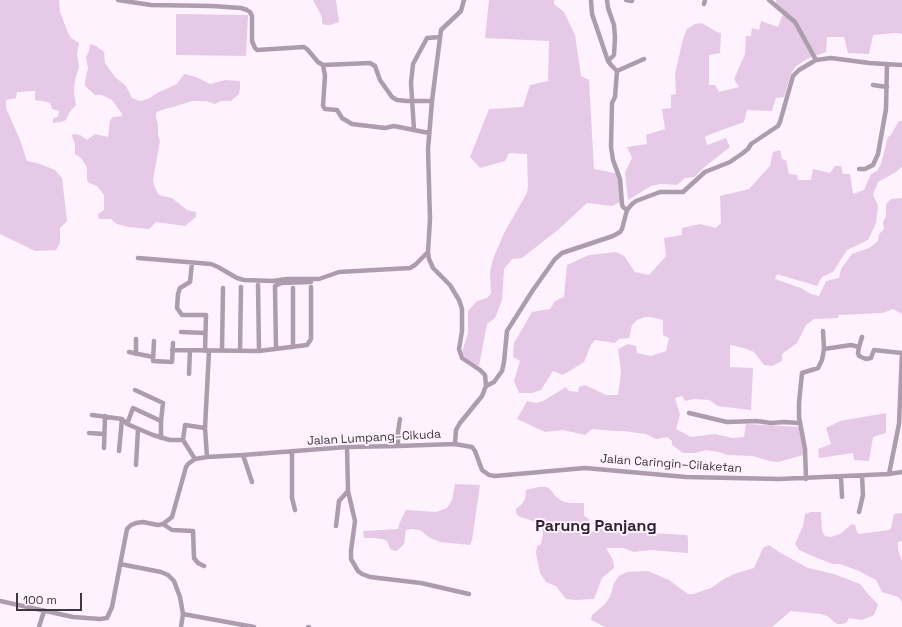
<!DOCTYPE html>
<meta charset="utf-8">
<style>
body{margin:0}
#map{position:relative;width:902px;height:627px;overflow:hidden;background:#fdf2fe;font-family:"Space Grotesk",sans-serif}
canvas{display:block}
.scale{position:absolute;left:16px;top:593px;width:66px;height:18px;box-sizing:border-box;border:2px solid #3d363e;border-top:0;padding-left:5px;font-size:12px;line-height:14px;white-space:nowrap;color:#3d363e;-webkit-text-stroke:3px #fdf2fe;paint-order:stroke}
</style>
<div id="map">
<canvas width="902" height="627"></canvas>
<div class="scale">100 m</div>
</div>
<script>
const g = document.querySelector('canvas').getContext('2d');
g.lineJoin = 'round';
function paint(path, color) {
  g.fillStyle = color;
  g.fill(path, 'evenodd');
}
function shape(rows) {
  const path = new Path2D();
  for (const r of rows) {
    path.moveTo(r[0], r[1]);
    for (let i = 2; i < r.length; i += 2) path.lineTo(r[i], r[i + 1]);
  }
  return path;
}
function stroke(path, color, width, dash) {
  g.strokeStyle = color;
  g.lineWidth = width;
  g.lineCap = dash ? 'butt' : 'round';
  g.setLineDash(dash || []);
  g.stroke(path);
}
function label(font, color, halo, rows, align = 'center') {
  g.font = font + ' "Space Grotesk",sans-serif';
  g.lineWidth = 4;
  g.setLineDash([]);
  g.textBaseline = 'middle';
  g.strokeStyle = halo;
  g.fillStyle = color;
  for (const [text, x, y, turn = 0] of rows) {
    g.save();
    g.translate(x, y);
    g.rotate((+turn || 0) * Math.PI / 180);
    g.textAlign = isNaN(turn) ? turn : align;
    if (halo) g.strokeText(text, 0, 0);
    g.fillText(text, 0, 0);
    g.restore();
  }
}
paint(shape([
 [0,0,59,0,60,12,68,33,71,38,79,43,77,54,79,67,75,80,74,93,76,105,69,113,66,120,61,122,53,123,53,118,58,117,59,111,52,109,51,104,48,102,35,100,35,91,17,92,16,98,6,100,6,108,20,140,27,161,40,164,55,170,62,178,67,221,60,228,60,243,56,250,35,251,0,234],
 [313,0,336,0,339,22,330,25,325,25,322,23,322,17],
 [489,0,554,0,554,4,564,12,575,35,581,76,589,80,594,169,619,174,622,201,612,206,587,203,559,229,522,258,512,259,504,269,502,300,495,318,487,324,479,366,467,359,463,355,463,349,468,333,468,311,477,301,487,298,491,294,490,272,493,259,504,233,527,193,528,186,527,154,509,153,505,161,480,168,470,157,489,109,523,107,530,85,548,81,549,41,485,38],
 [776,0,902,0,902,34,896,33,873,35,869,54,848,53,844,37,827,37,826,52,807,59,796,66,791,74,784,97,776,98,772,111,747,110,744,122,711,134,705,137,707,145,726,138,730,147,707,165,694,177,685,178,677,185,661,184,651,186,628,200,625,172,632,158,627,147,647,144,646,135,665,129,662,109,671,108,671,95,676,94,675,74,683,39,687,29,695,24,702,23,717,32,721,33,720,53,709,55,709,85,715,85,719,92,739,87,734,79,745,54,746,36,751,36,752,28,759,30,761,21,778,27,784,11,776,4],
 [176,14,248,15,246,56,176,55],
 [90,44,96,46,104,52,105,63,115,77,126,86,132,98,140,101,148,99,157,93,177,84,184,74,196,77,210,84,225,80,240,81,240,88,239,94,231,101,221,101,215,104,206,101,192,101,173,107,168,108,159,111,156,113,156,118,158,124,158,135,160,141,153,180,154,185,158,194,162,196,172,198,187,210,196,212,196,217,185,226,156,222,149,229,128,227,117,224,111,219,99,219,98,214,104,210,104,195,97,186,89,183,87,180,87,167,81,158,75,154,75,144,72,136,73,134,80,135,87,140,95,134,108,137,110,120,113,117,122,116,122,114,112,100,102,95,95,95,85,86,85,80,88,68,86,57,89,51],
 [899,121,902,121,902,167,896,172,878,182,873,194,878,206,876,223,868,240,847,250,833,272,822,277,817,286,777,274,775,279,801,288,811,294,819,296,826,281,839,278,841,269,852,254,869,248,878,241,879,234,884,229,883,222,886,216,886,204,891,199,902,198,902,314,893,309,883,313,839,315,838,318,814,319,806,325,797,343,782,354,782,361,772,366,764,365,754,352,744,348,730,345,730,367,753,368,751,410,718,406,709,400,694,399,685,401,682,396,675,398,680,415,676,429,691,437,715,434,732,438,744,437,746,424,800,427,807,454,778,462,769,461,753,456,727,455,719,452,706,450,695,453,683,453,672,445,672,441,667,437,656,439,646,434,623,431,614,431,592,429,585,435,563,430,545,432,517,419,527,401,536,403,543,401,566,387,569,391,578,392,579,387,585,385,606,395,618,395,621,372,618,349,628,344,636,346,637,353,651,356,666,351,669,338,663,335,663,320,650,317,645,317,637,320,632,325,629,338,619,339,615,343,595,340,591,345,584,362,563,375,553,371,541,390,532,393,519,393,514,381,520,361,513,357,514,343,532,312,550,309,555,301,564,297,567,265,589,255,616,252,624,256,635,272,649,275,666,256,664,238,682,235,682,228,700,224,716,228,721,223,720,196,749,189,770,166,773,152,780,150,782,159,786,160,789,174,797,175,798,180,811,180,813,169,830,173,835,166,841,166,843,174,850,174,853,194,864,190,871,174,877,171,881,164,888,137,891,135],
 [886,413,886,433,873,437,869,461,854,460,853,453,819,458,818,449,831,444,826,428,840,421],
 [455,484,480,485,472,540,470,545,440,542,430,538,420,530,411,529,406,530,404,544,398,550,395,551,390,549,388,543,386,540,376,538,364,538,363,531,398,529,400,522,406,510,436,512,447,508,452,500],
 [539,487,546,487,550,489,556,497,562,501,569,503,584,503,584,516,589,519,589,521,587,533,591,533,604,525,614,531,687,535,688,538,688,553,650,550,634,552,623,548,606,548,613,560,614,567,613,569,602,578,594,599,575,600,566,599,556,586,546,582,540,573,536,553,537,546,541,544,542,539,543,532,541,526,536,522,518,516,516,512,516,509,521,505,525,499,526,490],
 [811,512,821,512,822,531,825,536,831,537,840,534,852,524,855,525,857,532,859,534,889,530,891,528,894,514,902,513,902,541,898,542,898,549,902,561,902,603,901,600,898,597,882,592,876,580,859,571,840,564,833,564,817,558,799,550,795,544,803,526,805,514],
 [769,545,779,552,808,568,834,574,860,584,868,594,875,601,878,605,874,615,862,620,849,618,846,623,842,624,837,624,827,616,821,614,791,611,772,627,605,627,591,620,592,615,605,604,610,597,614,583,619,576,627,572,648,571,669,580,688,594,693,594,711,588,724,579,734,574,754,568,763,548]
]), '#e6c9e7');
stroke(shape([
 [118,0,151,5,212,6,241,8,247,10,250,12,252,16,252,41,255,48,257,50,304,47,307,49,318,62,323,65,370,63,375,66,380,80,392,97,397,100,407,101,432,101],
 [591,0,592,14,608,61,612,66,617,71,644,59],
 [607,0,608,8,614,25,615,37,614,55,608,61],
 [626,0,632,1],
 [769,0,795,22,816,60],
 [704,4,705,0],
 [323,65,325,76,323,106,325,109,337,110,342,118,352,124,385,128,394,126,429,133],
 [617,71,615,97,612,103,611,147,613,160,620,179,622,204,623,207,627,210],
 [873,85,887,87],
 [414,130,411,83,413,64,427,38,440,37],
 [859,169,865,169,873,165,878,154,886,109,887,64],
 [138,258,211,264,218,267,237,278,244,280,273,281,287,279,319,279,339,272,410,268,415,265,428,252],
 [192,263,190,282,180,288,178,294,177,308,182,315,206,315,205,351],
 [258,285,259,351],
 [823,331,824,349],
 [181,332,205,333],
 [154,341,153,361,172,362,173,343],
 [293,347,293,288],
 [859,347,862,337],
 [276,349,275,286,281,283,311,282],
 [172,350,259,351,307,345,311,339,311,287],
 [222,350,223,288],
 [240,351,241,287],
 [129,352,153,357],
 [136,354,136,339],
 [189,374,190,350],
 [486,386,494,382,502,371,504,362,507,331,533,290,555,259,562,253,613,236,620,232,622,229,627,210,632,204,636,201,660,192,683,192,705,172,730,162,743,153,748,149,751,144,778,126,780,122,793,76,799,70,816,60,831,58,869,63,902,65],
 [135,390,163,403,161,421,161,438],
 [689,413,727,422,757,421,771,423,784,422,799,423],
 [92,415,122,419,127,424,153,435,170,440,183,440,195,459],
 [127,424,133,408,161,421],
 [89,433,104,434],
 [183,440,185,425,205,428],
 [455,444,472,447,475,451,482,470,489,475,495,476,585,468,686,477,779,479,889,474,902,472],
 [398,446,398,432,400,419],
 [347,447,348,491,355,521,351,551,351,559,358,571,362,574,370,577,421,583,469,594],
 [104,448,105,416],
 [119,451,122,419],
 [292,452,292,498,295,510],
 [243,455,252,482],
 [207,457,205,428,209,351],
 [136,465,138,429],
 [889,474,899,424,902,353],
 [841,477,842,497],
 [806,479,805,449,799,417,799,403,802,373,818,368,822,360,824,349,851,345,859,347,858,353,859,356,866,359,871,358,874,350,902,353],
 [859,512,863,495,862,476],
 [163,524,172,530,193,531,194,558,198,563,204,566],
 [336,526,339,501,348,491],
 [120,564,161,572,168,575,174,581,180,597,183,614,181,627],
 [0,601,73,617,100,619,107,618,112,607,127,529,131,525,136,523,143,522,158,525,163,524,172,517,186,467,188,464,195,459,207,457,243,455,347,447,398,446,455,444,456,430,460,423,482,396,486,386,485,375,480,370,462,358,459,349,462,331,462,309,459,300,450,285,433,268,429,259,428,252,430,219,428,149,432,101,441,30,461,11,464,0],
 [183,614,254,627],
 [39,627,44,611],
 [308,627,309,627]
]), '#ac9cad', 4.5);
label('12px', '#3d363e', '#fdf2fe', [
 ["Jalan Lumpang–Cikuda",374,438,-3],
 ["Jalan Caringin–Cilaketan",671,464,4]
]);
label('bold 16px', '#312432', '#fdf2fe', [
 ["Parung Panjang",596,527]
]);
</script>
